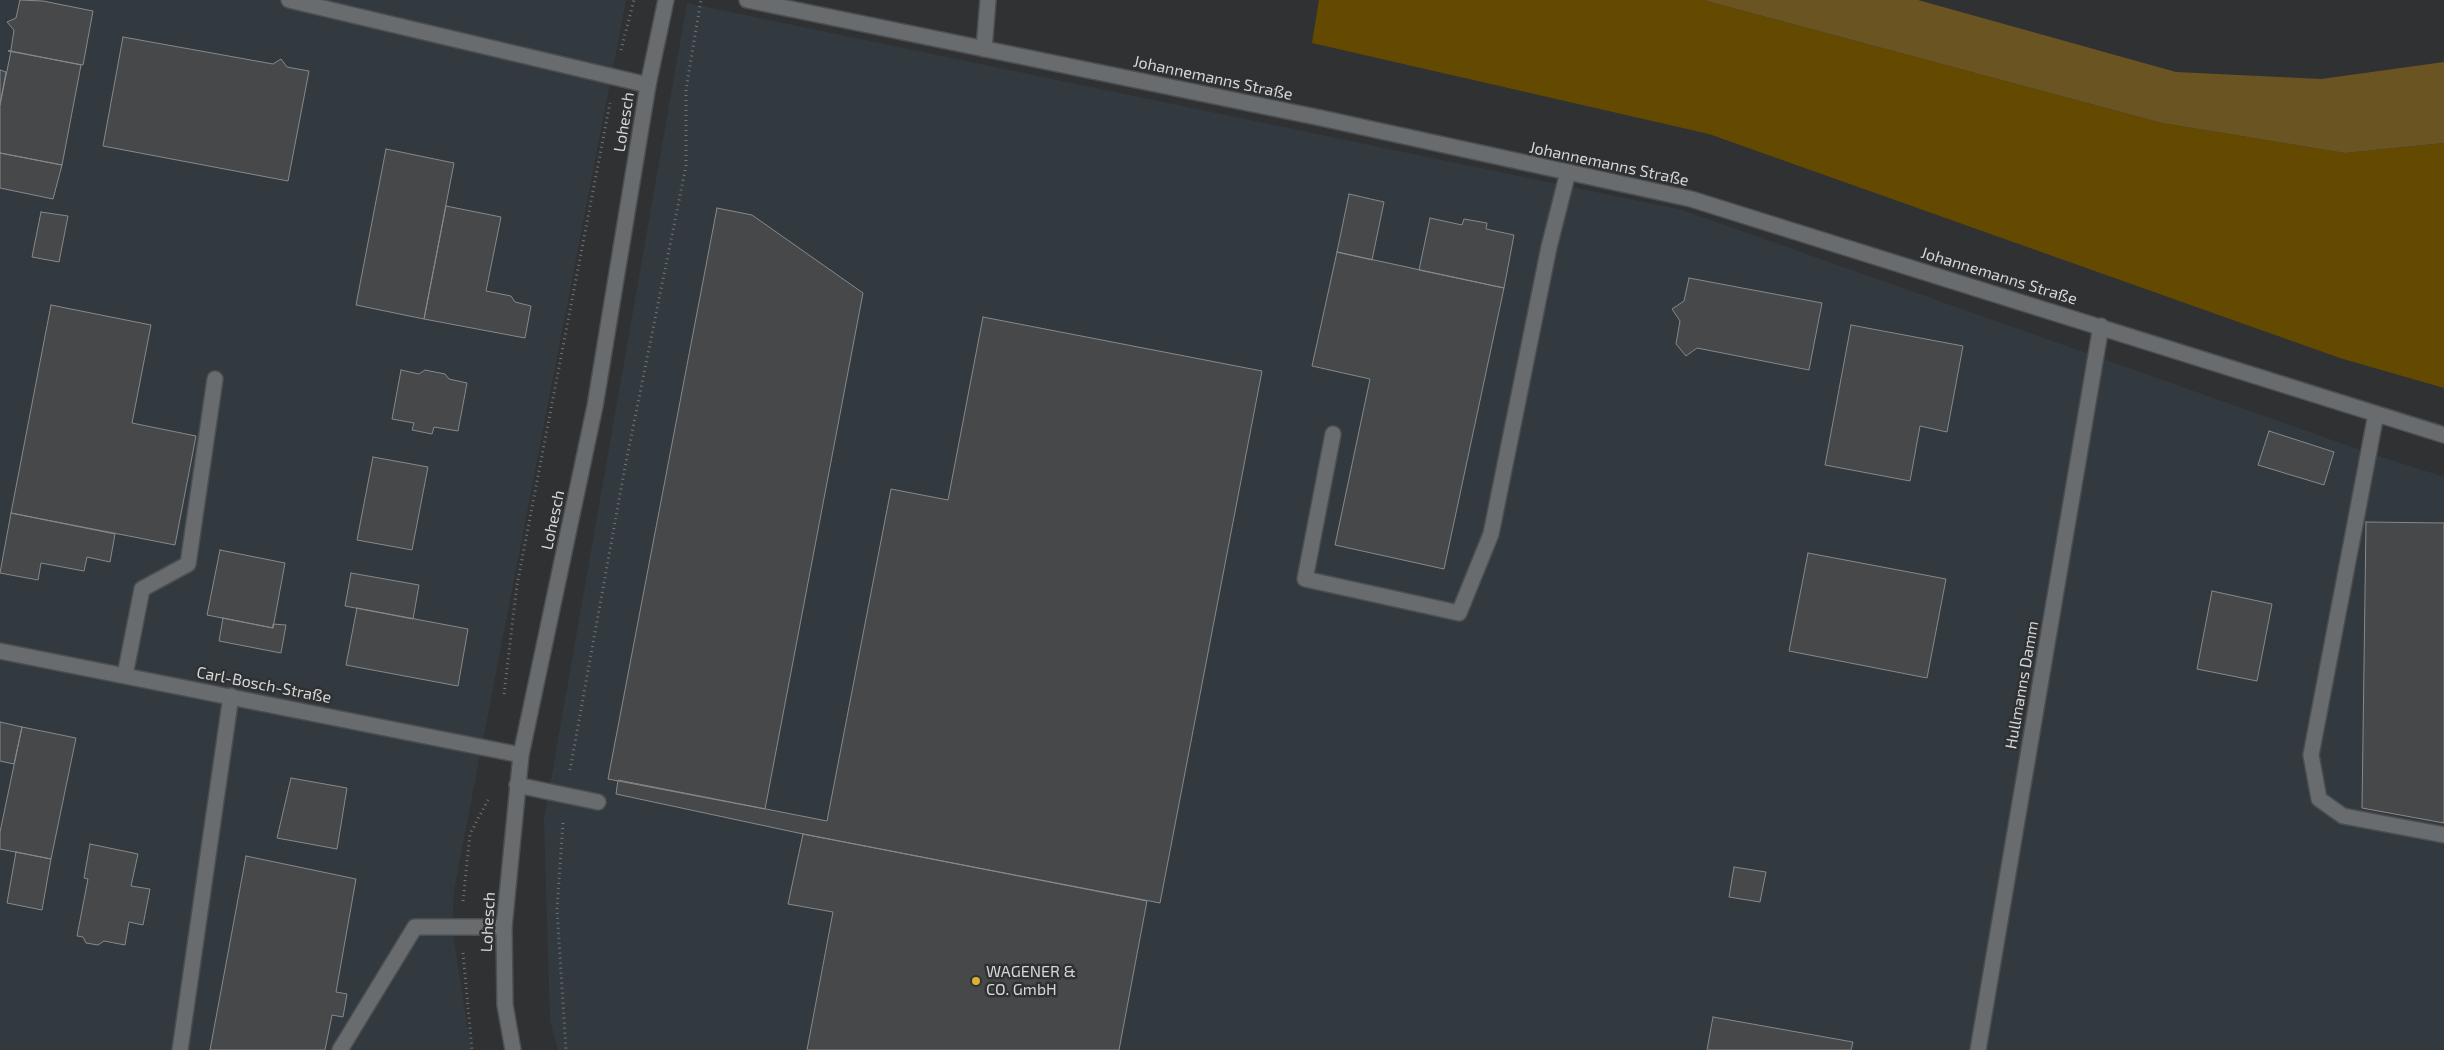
<!DOCTYPE html>
<meta charset="utf-8">
<style>
body{margin:0}
canvas{display:block;background:#2f3133}
</style>
<canvas width="2444" height="1050"></canvas>
<script>
const g = document.querySelector('canvas').getContext('2d');
g.lineJoin = 'round';
function paint(path, color) {
  g.fillStyle = color;
  g.fill(path, 'evenodd');
}
function shape(rows) {
  const path = new Path2D();
  for (const r of rows) {
    path.moveTo(r[0], r[1]);
    for (let i = 2; i < r.length; i += 2) path.lineTo(r[i], r[i + 1]);
  }
  return path;
}
function stroke(path, color, width, dash) {
  g.strokeStyle = color;
  g.lineWidth = width;
  g.lineCap = dash ? 'butt' : 'round';
  g.setLineDash(dash || []);
  g.stroke(path);
}
function label(font, color, halo, rows, align = 'center') {
  g.font = font + ' "Exo 2",sans-serif';
  g.lineWidth = 5;
  g.setLineDash([]);
  g.textBaseline = 'middle';
  g.strokeStyle = halo;
  g.fillStyle = color;
  for (const [text, x, y, turn = 0] of rows) {
    g.save();
    g.translate(x, y);
    g.rotate((+turn || 0) * Math.PI / 180);
    g.textAlign = isNaN(turn) ? turn : align;
    if (halo) g.strokeText(text, 0, 0);
    g.fillText(text, 0, 0);
    g.restore();
  }
}
paint(shape([
 [0,0,626,0,454,890,452,928,471,1050,0,1050],
 [687,3,1682,210,2363,451,2444,477,2444,1050,558,1050,550,1020,544,820]
]), '#323a40');
paint(shape([
 [1319,0,1703,0,2162,123,2345,153,2444,143,2444,388,2340,358,1709,134,1312,43]
]), '#644a00');
paint(shape([
 [1703,0,1918,0,2176,72,2321,79,2444,62,2444,143,2345,153,2162,123]
]), '#6a5422');
const building = shape([
 [20,0,43,1,93,11,83,65,8,51,11,50,14,30,7,22,16,18,20,0],
 [123,37,273,64,281,59,287,67,309,71,288,181,103,146,123,37],
 [11,51,81,65,62,165,0,153,0,105,11,51],
 [0,70,6,72,0,105,0,70],
 [386,149,454,163,424,319,356,305,386,149],
 [0,153,62,165,53,199,0,188,0,153],
 [1349,194,1384,202,1372,260,1337,252,1349,194],
 [446,206,501,217,486,291,511,296,515,302,531,306,525,338,424,319,446,206],
 [717,208,752,215,863,293,765,809,608,779,717,208],
 [41,212,68,216,59,262,32,257,41,212],
 [1430,218,1462,225,1464,219,1487,223,1486,229,1514,235,1504,288,1419,270,1430,218],
 [1337,252,1504,288,1444,569,1335,545,1370,379,1312,366,1337,252],
 [1689,278,1822,303,1809,370,1697,348,1686,356,1676,344,1680,321,1672,309,1684,301,1689,278],
 [51,305,151,325,132,423,196,436,175,545,11,513,51,305],
 [983,317,1262,371,1160,903,803,834,616,794,618,780,827,821,891,489,948,500,983,317],
 [1851,325,1963,346,1947,432,1920,426,1910,481,1825,465,1851,325],
 [401,370,419,374,425,370,445,374,449,379,467,383,458,431,434,427,432,434,412,430,414,423,392,419,401,370],
 [2269,431,2334,452,2324,485,2258,465,2269,431],
 [373,457,428,467,412,550,357,540,373,457],
 [11,513,115,534,110,562,87,557,84,571,41,563,38,580,0,573,11,513],
 [2366,522,2444,523,2444,823,2362,808,2366,522],
 [220,550,285,563,273,628,207,615,220,550],
 [1808,553,1946,579,1927,678,1789,651,1808,553],
 [351,573,419,585,413,619,345,606,351,573],
 [2212,591,2272,604,2257,681,2197,669,2212,591],
 [357,608,468,629,458,686,346,665,357,608],
 [223,618,273,628,273,624,286,625,281,653,219,641,223,618],
 [0,722,22,727,14,764,0,761,0,722],
 [22,727,76,738,51,859,0,849,0,832,22,727],
 [291,778,347,788,337,849,277,838,291,778],
 [803,834,1147,901,1119,1050,807,1050,833,912,788,904,803,834],
 [90,844,138,854,131,886,150,889,143,925,129,922,125,945,104,941,98,945,86,943,83,937,77,936,88,879,84,878,90,844],
 [16,852,51,859,42,910,7,903,16,852],
 [246,856,356,879,336,992,347,994,343,1017,332,1015,325,1050,210,1050,246,856],
 [1734,867,1766,872,1760,902,1729,897,1734,867],
 [1713,1017,1853,1042,1851,1050,1707,1050,1713,1017]
]);
paint(building, '#46484a');
stroke(building, '#86898b', 1);
const service = shape([
 [289,0,648,85],
 [984,49,988,0],
 [2376,414,2311,755,2319,799,2343,816,2444,835],
 [1333,434,1305,579,1459,613,1491,534,1549,247,1568,172],
 [125,675,142,589,188,564,215,379],
 [517,785,598,802],
 [180,1050,231,696],
 [340,1050,415,927,504,927]
]);
const minor = shape([
 [747,0,1321,118,1691,199,2444,435],
 [0,651,521,755],
 [513,1050,505,1005,504,927,521,755,595,406,648,85,666,0],
 [1978,1050,2101,326]
]);
stroke(service, '#4c4e50', 18);
stroke(minor, '#4c4e50', 18);
stroke(shape([
 [621,50,634,0],
 [504,694,517,585,610,103],
 [570,770,625,467,686,166,686,89,701,0],
 [563,823,557,909,566,1050],
 [463,901,470,834,488,800],
 [463,953,472,1050]
]), '#727475', 3, [1, 4]);
stroke(service, '#696c6e', 15);
stroke(minor, '#696c6e', 15);
for (const [x, y, r, color] of [
 [976,981,5,"#e1af34"]
]) {
  const dot = new Path2D();
  dot.arc(x, y, r, 0, 2 * Math.PI);
  g.fillStyle = color;
  g.fill(dot);
  stroke(dot, '#2f3133', 2);
}
label('16px', '#d4d6d7', '#2f3133', [
 ["Johannemanns Straße",1213,78,12],
 ["Lohesch",624,122,-81],
 ["Johannemanns Straße",1609,164,12],
 ["Johannemanns Straße",1999,276,17],
 ["Lohesch",553,520,-78],
 ["Carl-Bosch-Straße",264,685,11],
 ["Hullmanns Damm",2022,685,-80],
 ["Lohesch",488,922,-87]
]);
label('16px', '#d4d6d7', '#2f3133', [
 ["WAGENER &",986,972],
 ["CO. GmbH",986,990]
], 'left');
</script>
